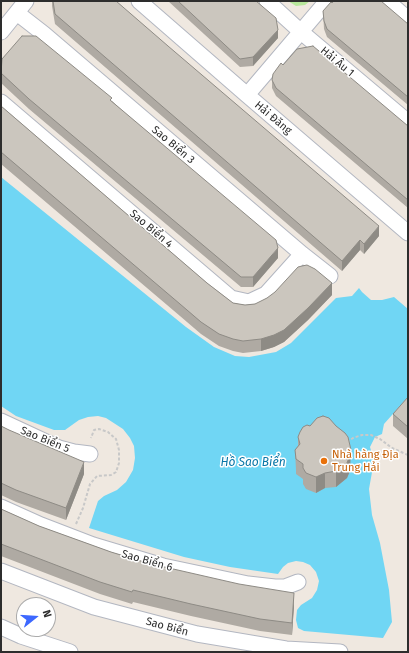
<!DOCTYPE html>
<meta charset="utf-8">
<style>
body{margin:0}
#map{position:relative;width:409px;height:653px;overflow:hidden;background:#efe8e0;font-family:"Fira Sans",sans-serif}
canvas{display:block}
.frame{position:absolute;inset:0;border:2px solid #2d2d2d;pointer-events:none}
.north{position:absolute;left:16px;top:597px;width:40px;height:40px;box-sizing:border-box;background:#fff;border:1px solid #ababab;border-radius:50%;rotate:73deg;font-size:11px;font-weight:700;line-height:16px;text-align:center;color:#2d2d2d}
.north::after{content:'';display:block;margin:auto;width:14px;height:18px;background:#3d68ff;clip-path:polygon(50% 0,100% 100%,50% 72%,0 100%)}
</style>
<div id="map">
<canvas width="409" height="653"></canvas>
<div class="frame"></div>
<div class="north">N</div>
</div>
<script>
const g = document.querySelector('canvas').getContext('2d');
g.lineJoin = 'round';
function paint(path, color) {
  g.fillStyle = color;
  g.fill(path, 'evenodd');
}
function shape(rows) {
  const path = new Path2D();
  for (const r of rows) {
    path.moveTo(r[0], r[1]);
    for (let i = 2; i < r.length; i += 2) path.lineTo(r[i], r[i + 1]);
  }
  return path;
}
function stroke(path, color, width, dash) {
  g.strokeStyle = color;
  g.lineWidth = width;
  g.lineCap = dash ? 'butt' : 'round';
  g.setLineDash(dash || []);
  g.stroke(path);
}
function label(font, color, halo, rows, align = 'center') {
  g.font = font + ' "Fira Sans",sans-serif';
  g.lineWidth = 3;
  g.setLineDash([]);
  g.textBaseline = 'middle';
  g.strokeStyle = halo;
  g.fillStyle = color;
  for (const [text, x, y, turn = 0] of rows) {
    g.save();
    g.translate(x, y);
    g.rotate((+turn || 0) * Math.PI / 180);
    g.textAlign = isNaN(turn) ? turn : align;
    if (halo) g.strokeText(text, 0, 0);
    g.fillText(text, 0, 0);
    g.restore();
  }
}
paint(shape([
 [288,1,310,1,305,5,296,6]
]), '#b7e79b');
paint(shape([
 [1,177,186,327,214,347,235,356,249,357,276,352,291,343,336,298,352,296,359,288,362,292,371,300,382,300,394,297,408,309,408,397,384,424,382,434,375,437,370,447,374,461,369,489,372,515,380,543,389,590,392,622,383,638,304,631,298,628,296,620,297,610,301,605,312,598,317,590,319,581,316,572,310,565,303,562,296,561,288,563,283,567,278,574,230,567,184,557,89,528,98,501,104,496,117,490,126,482,133,470,135,458,134,446,130,438,123,429,106,418,98,416,88,417,79,420,65,430,54,430,16,416,1,406]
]), '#70d6f4');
const minor = shape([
 [139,1,247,95,408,233],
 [267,1,300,31,408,122],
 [387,1,408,19],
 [17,13,44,34,302,254,330,276],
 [1,32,26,1],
 [247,95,327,1],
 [1,102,231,298,249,302,266,294,302,254],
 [1,421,59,448,74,452,90,454],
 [1,507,41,525,93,545,163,566,248,584,275,587,285,587,298,582],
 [1,571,94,607,197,634,286,649,340,652],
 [1,627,21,636,70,652]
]);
stroke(minor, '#b3b7c1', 17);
stroke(shape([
 [347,442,353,438,362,435,371,435,380,439,392,448,408,455],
 [76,524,83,508,90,484,97,476,111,475,116,472,119,463,119,450,116,439,108,432,99,429,94,430,91,438]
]), '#c8c8c8', 2, [3, 2]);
stroke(minor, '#fff', 15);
paint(shape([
 [52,1,116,1,379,236,364,254,360,250,342,271,55,24,52,6],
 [168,1,256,1,278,38,253,66,240,67],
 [332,3,408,24,408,105,327,37,324,29,323,11],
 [283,65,408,126,408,208,276,96,272,88,272,80],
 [1,70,112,101,278,258,253,287,241,287,29,109,1,83],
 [1,106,207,283,233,303,245,305,332,295,308,320,284,342,274,347,261,351,243,353,233,351,219,346,201,334,180,316,1,164],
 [408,397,408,439,393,426,393,414],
 [1,426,84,474,66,520,16,502,1,495],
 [310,426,351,465,350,471,347,478,336,487,325,488,316,493,306,489,303,484,303,479,296,474,296,470,295,450,298,446,298,437],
 [1,509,39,526,111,552,294,605,292,635,260,631,191,616,133,602,132,604,100,594,1,556]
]), '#afaaa3');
paint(shape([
 [278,30,278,38,253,66,253,57],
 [379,226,379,236,364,254,364,244],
 [360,240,360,250,342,271,342,261],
 [278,248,278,258,253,287,253,277],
 [332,283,332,295,308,320,284,342,274,347,261,351,261,339],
 [351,450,350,471,347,478,336,487,336,471],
 [84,462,84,474,66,520,66,508],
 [325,473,325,488,316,493,316,477],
 [294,593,294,605,292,635,292,623]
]), '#8e8b85');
const building = shape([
 [53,1,116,1,168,46,379,226,364,244,360,240,342,261,55,14,53,1],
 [178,1,256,1,276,18,278,30,253,57,240,59,178,1],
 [334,1,381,1,408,24,408,97,327,29,324,21,323,11,331,2,332,3,334,1],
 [22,36,36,36,112,98,110,100,276,240,278,248,253,277,241,277,29,99,1,73,2,59,22,36],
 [313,46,408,126,408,200,276,88,272,80,273,74,281,63,283,65,297,49,313,46],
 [1,106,207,283,233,303,245,305,255,304,267,298,275,292,298,267,302,266,307,265,315,269,332,283,308,308,284,330,274,335,261,339,243,341,233,339,219,334,201,322,180,304,1,152,1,106],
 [408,397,408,427,393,414,408,397],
 [323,416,329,418,336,426,345,433,348,437,351,450,350,455,347,463,336,471,325,473,316,477,306,473,303,468,303,464,296,459,295,450,300,444,298,437,300,432,303,427,307,425,310,426,317,418,323,416],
 [1,426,9,430,84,462,66,508,16,490,1,483,1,426],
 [1,509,39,526,111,552,147,563,239,584,294,593,292,623,260,619,191,604,133,590,132,592,100,582,1,544,1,509]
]);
paint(building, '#cbc6be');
stroke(building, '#8e8b85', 1);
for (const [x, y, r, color] of [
 [324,461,4,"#e8710a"]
]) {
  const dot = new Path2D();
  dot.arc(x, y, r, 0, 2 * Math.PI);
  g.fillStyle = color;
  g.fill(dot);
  stroke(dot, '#fff', 1.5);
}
label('11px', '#2d2d2d', '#fff', [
 ["Hải Âu 1",337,62,40],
 ["Hải Đăng",273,118,40],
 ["Sao Biển 3",173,145,40],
 ["Sao Biển 4",151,229,40],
 ["Sao Biển 5",45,440,22],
 ["Sao Biển 6",147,561,16],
 ["Sao Biển",167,627,15]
]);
label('11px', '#c56008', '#fff', [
 ["Nhà hàng Địa",332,455],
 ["Trung Hải",332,468]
], 'left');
label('italic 12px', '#0876a7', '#fff', [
 ["Hồ Sao Biển",253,463]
]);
</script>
